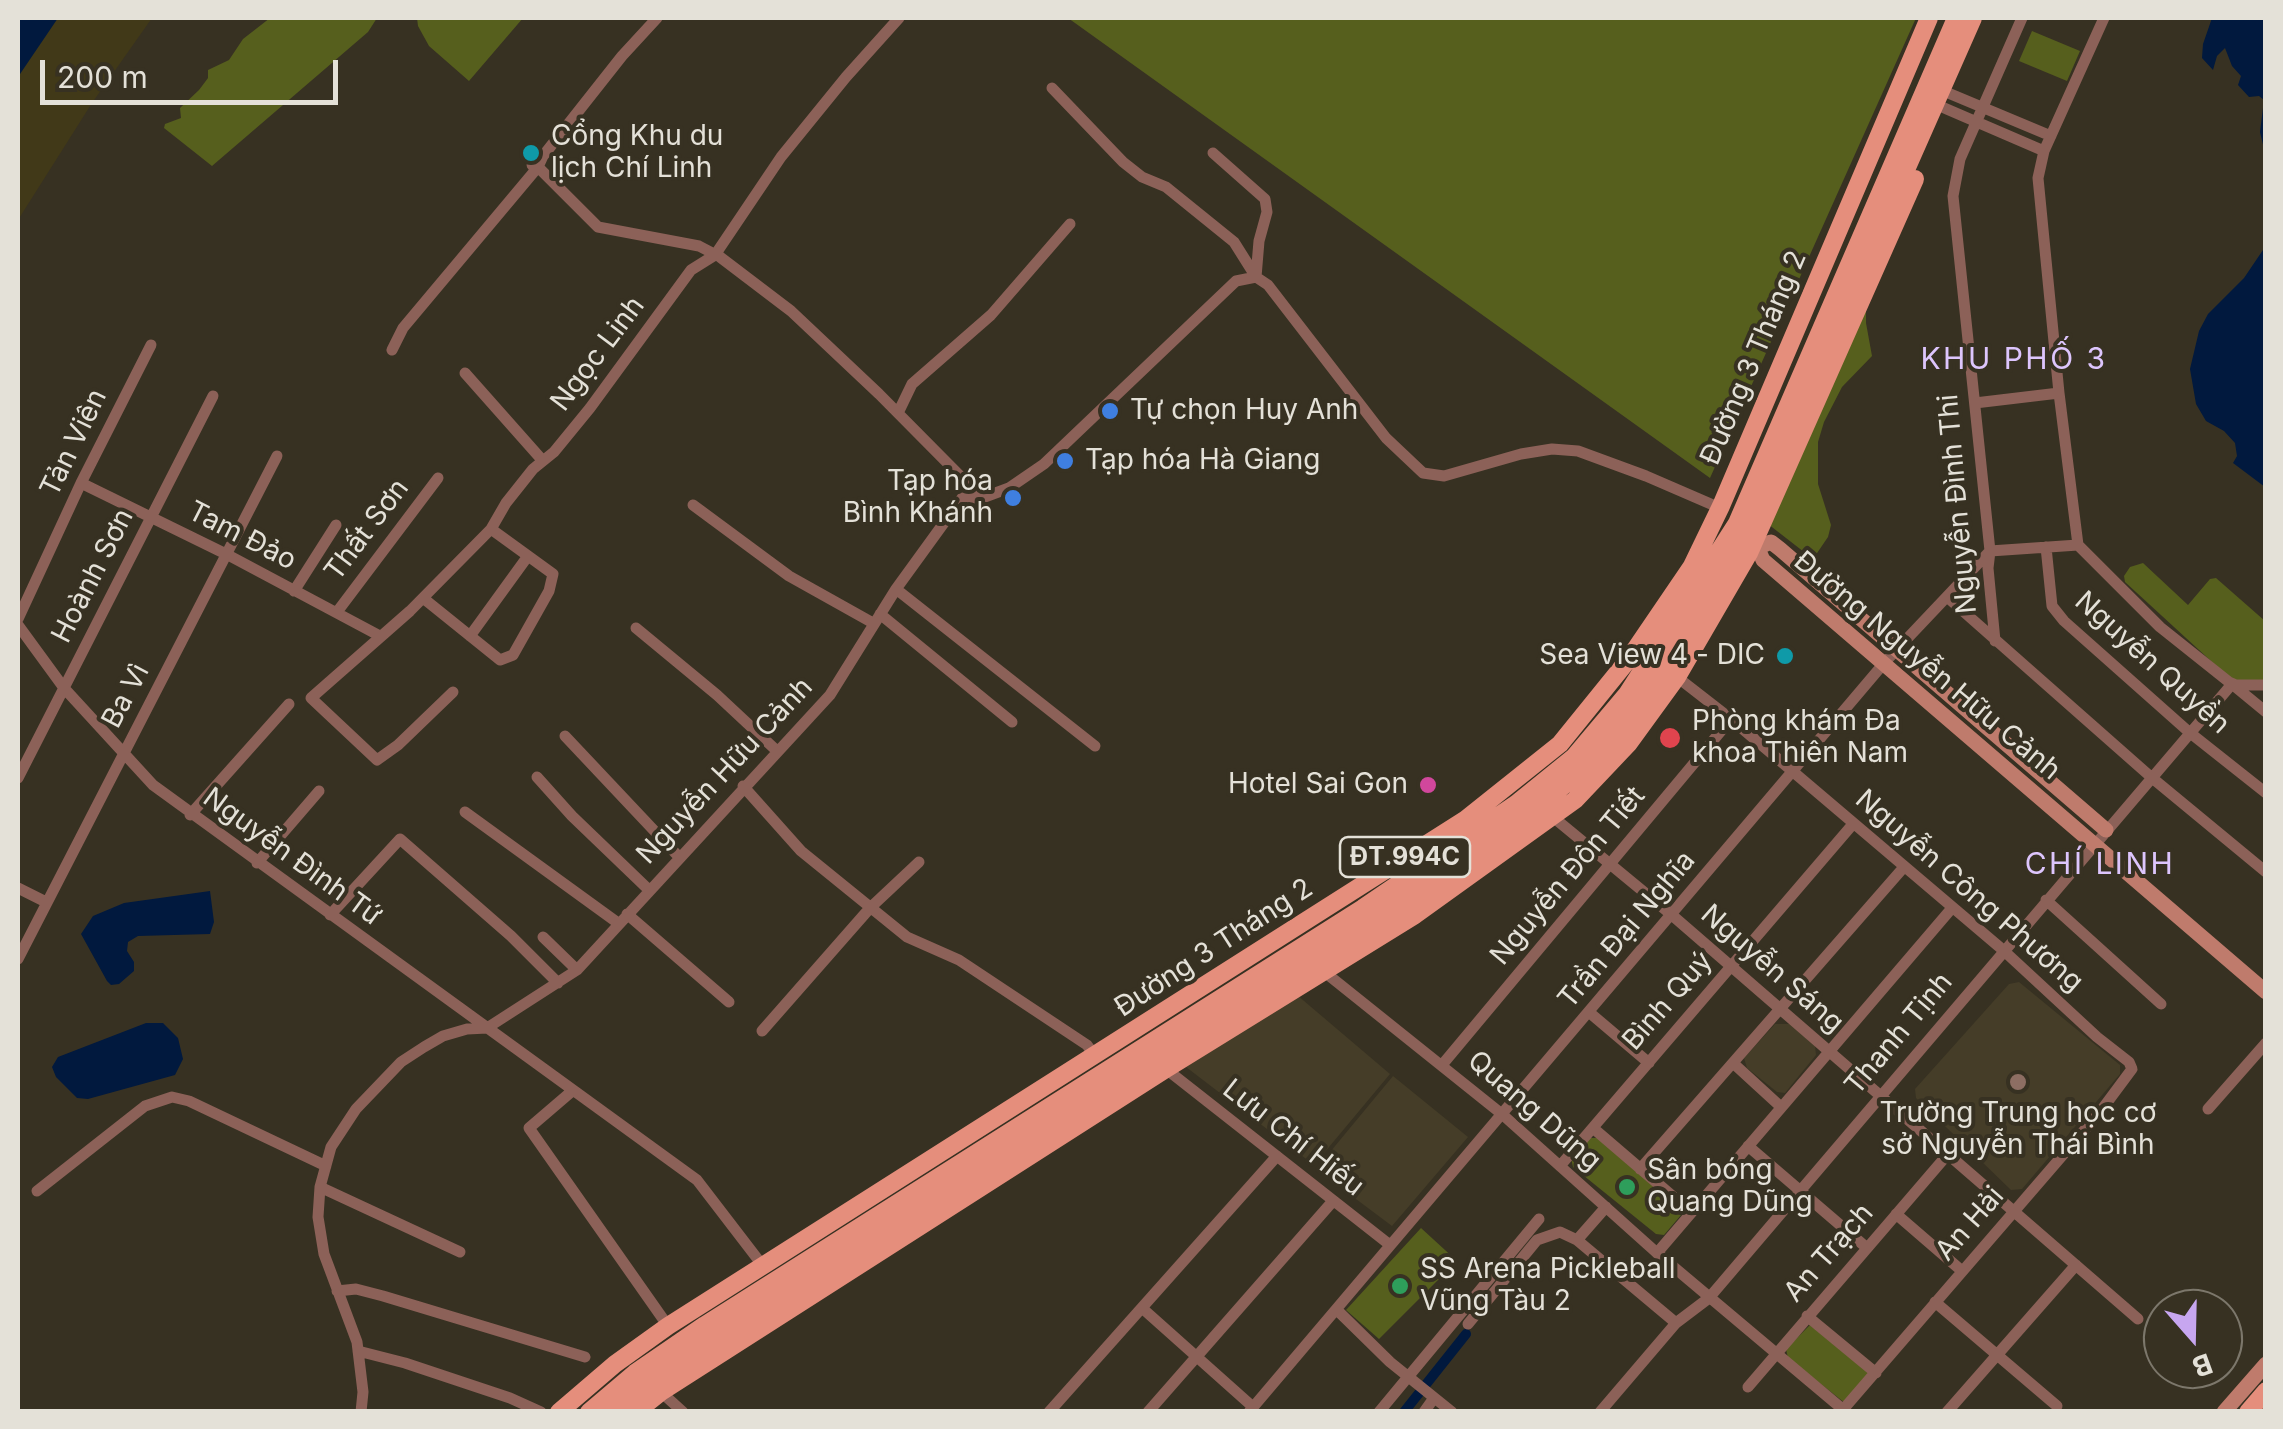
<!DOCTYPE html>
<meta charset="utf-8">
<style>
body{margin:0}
#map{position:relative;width:2283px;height:1429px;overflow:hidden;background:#373122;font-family:Inter,sans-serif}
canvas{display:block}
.frame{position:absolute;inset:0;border:20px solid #e4e1d8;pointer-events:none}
.north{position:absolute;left:2143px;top:1289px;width:100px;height:100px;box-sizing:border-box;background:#373122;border:2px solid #7c776b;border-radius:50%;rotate:160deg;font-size:28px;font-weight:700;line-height:40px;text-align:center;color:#e4e1d8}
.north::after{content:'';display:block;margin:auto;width:35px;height:45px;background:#c7a6f0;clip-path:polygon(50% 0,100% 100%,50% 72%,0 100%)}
.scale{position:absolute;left:40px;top:60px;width:298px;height:45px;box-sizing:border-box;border:5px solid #e4e1d8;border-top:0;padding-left:12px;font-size:30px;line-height:35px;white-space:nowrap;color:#e4e1d8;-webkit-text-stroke:8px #373122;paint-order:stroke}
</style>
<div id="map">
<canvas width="2283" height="1429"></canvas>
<div class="frame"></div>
<div class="north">B</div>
<div class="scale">200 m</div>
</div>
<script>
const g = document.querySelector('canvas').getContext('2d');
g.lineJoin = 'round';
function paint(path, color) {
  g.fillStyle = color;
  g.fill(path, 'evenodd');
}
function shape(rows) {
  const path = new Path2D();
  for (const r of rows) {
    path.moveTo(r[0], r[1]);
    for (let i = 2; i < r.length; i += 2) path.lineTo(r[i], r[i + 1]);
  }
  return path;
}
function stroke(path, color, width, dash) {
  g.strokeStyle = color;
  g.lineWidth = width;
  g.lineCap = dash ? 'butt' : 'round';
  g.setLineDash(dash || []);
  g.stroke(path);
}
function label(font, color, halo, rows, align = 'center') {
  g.font = font + ' Inter,sans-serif';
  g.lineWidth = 8;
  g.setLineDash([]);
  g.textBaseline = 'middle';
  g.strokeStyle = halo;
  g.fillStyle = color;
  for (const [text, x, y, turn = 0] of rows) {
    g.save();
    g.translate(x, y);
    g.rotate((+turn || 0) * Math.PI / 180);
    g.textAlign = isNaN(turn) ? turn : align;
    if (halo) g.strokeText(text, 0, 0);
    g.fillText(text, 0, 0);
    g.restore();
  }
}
paint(shape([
 [2019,982,2120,1065,2120,1074,2022,1189,2011,1190,1916,1098,1915,1089,2009,984],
 [1297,995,1390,1074,1314,1165,1186,1067],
 [1775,1024,1791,1024,1815,1046,1816,1055,1785,1093,1777,1092,1747,1068,1744,1058],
 [1393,1076,1468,1137,1392,1226,1316,1169]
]), '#453d28');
paint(shape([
 [270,18,377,18,368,32,212,166,164,128,165,124,181,118,180,108,199,90,208,78,208,70,229,60,243,39],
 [417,18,523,18,469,81,429,46,418,26],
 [1068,18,1916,18,1710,478],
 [2032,31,2080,51,2067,81,2019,61],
 [1866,292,1866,323,1872,356,1842,387,1824,422,1818,442,1818,484,1831,525,1828,537,1813,559,1768,524],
 [2143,563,2188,605,2210,579,2216,578,2265,621,2265,682,2238,683,2223,672,2125,582,2124,576,2130,567],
 [1589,1138,1598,1138,1679,1207,1681,1215,1664,1235,1656,1234,1573,1167,1571,1158],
 [1421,1228,1457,1261,1379,1339,1346,1310],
 [1810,1325,1869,1373,1845,1403,1788,1358,1786,1349]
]), '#565f1d');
paint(shape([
 [18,18,152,18,92,103,18,220]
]), '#413918');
paint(shape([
 [18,18,58,18,18,77],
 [2212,18,2265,18,2265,153,2260,132,2264,100,2259,96,2249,97,2238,85,2241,76,2232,66,2225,48,2217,56,2213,70,2202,58,2203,44],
 [2265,247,2265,487,2233,463,2237,456,2235,443,2224,431,2206,421,2196,404,2190,369,2199,331,2208,314,2244,278],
 [210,891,214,922,210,934,138,936,128,942,127,951,134,962,134,971,119,984,111,985,107,981,81,934,93,916,124,903],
 [146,1023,163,1023,178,1038,183,1059,175,1075,88,1099,77,1098,56,1077,52,1067,58,1057]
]), '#01193e');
stroke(shape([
 [1404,1412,1466,1334]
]), '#01193e', 10);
stroke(shape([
 [2104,18,2044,151,2038,178,2059,393,2078,545,2160,627,2229,682,2236,685,2266,685],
 [1052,88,1123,162,1142,177,1166,187,1234,242,1256,277,1259,241,1267,212,1265,199,1213,153],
 [1941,90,2051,136],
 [1935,104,2044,151],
 [532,165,538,167,598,227,699,246,720,257,791,311,879,394,982,498],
 [392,350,403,328,538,167,543,156,622,56,657,18],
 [465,373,543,461],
 [1975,403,2059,393],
 [898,413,912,384,991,315,1070,224],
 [81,483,228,555,380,636],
 [693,505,789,576,873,623],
 [2046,547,2052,606,2064,621,2189,732,2266,793],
 [896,589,1095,746],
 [294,591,336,525],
 [1947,597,2151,777,2266,872],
 [423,598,500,660,513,655,549,591,553,574,491,529],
 [337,612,438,478],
 [880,614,1012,722],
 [18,619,81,483,151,345],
 [18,625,64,688,153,785,697,1180,763,1266],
 [636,628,717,695,777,751],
 [470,636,528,556],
 [1995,641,1988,568,1990,551,1953,196,1960,159,2022,18],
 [1677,677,1731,719,2003,950,2097,1037,2129,1062,2132,1069,2100,1112,1841,1412],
 [453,692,398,745,377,760,311,698,410,611,491,529,506,503,533,469,554,452,590,408,691,270,715,255,781,157,846,77,899,18],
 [565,736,679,857],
 [537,777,572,816,649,890],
 [18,778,213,396],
 [743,786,801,851,907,937,959,960,1087,1045,1095,1056],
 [465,812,618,923],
 [190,815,289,704],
 [1553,817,1673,916,2138,1319],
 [257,863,319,791],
 [18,888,46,902],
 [2046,900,2161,1004],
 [627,914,729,1002],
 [330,915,400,839,511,936,558,983],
 [543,937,577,970],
 [18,959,277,456],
 [1322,970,1503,1115,1657,1253,1846,1412],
 [1590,1013,1649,1063],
 [762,1031,870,908,919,862],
 [1733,1063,1781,1107],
 [1442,1065,1731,719],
 [1166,1069,1390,1245],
 [571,1092,529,1128,668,1326],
 [2208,1109,2266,1043],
 [1593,1128,1691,1212],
 [1748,1146,1867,1248],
 [1560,1166,1853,824],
 [1640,1169,1904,867],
 [320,1187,460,1252],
 [37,1191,145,1106,172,1097,189,1101,326,1166],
 [1896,1214,1962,1271],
 [1577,1240,1606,1207],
 [1657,1253,1952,908],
 [337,1291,356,1289,383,1296,585,1357],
 [1935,1302,2057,1406],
 [1142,1308,1253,1407],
 [1337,1310,1390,1362,1452,1412],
 [1807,1316,1876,1373],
 [1468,1324,1537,1240,1560,1232,1577,1240,1676,1323],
 [358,1351,405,1363,510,1398,541,1412],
 [1748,1387,1948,1154],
 [661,1392,683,1412],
 [361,1412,363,1392,357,1342,324,1254,318,1217,320,1187,331,1147,356,1109,401,1062,424,1047,443,1036,467,1029,487,1028,577,970,830,695,896,589,962,498,982,498,1009,488,1044,464,1236,281,1256,277,1268,285,1386,438,1423,473,1444,476,1521,454,1552,449,1578,451,1646,476,1720,508],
 [1049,1412,1277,1156],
 [1148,1412,1333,1201],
 [1249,1412,1885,662,1990,551,2078,545],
 [1379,1412,1539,1219],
 [1424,1412,1434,1398],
 [1600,1412,1676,1323,1709,1298,2232,684,2266,712],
 [1947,1412,2076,1265]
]), '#8c6158', 11);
stroke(shape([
 [1755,542,1763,560,2266,992],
 [1759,547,1771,542,1780,549,2106,830],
 [2224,1412,2266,1364]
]), '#bf7b6c', 15);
stroke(shape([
 [559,1412,615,1364,668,1326,1466,819,1560,744,1628,660,1692,566,1721,506,1929,18],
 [589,1412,635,1373,705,1325,1363,908,1516,804,1574,757,1627,694,1737,523,1956,18],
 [614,1412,642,1387,713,1340,1370,924,1525,818,1588,765,1641,703,1745,534,1973,18],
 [636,1412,661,1392,1166,1069,1415,915,1575,800,1629,743,1677,677,1749,553,1915,179],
 [2248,1412,2266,1391]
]), '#e58e7c', 18);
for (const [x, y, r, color] of [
 [531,153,10,"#0f9aa8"],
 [1110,411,10,"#3f7fe0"],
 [1065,461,10,"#3f7fe0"],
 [1013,498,10,"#3f7fe0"],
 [1785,656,10,"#0f9aa8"],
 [1670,738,12,"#e0444e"],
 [1428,785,10,"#d1479c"],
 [2018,1082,10,"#8d6e63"],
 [1627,1187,10,"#2e9e5b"],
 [1400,1286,10,"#2e9e5b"]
]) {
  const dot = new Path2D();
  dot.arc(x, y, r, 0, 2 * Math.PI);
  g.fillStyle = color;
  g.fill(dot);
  stroke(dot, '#373122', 4);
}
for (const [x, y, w] of [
 [1405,857,130]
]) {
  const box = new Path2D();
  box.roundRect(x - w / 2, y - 20, w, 40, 8);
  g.fillStyle = '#373122';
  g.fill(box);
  stroke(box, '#e4e1d8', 2.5);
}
label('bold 25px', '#e4e1d8', null, [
 ["ĐT.994C",1405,857]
]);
label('28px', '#e4e1d8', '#373122', [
 ["Cổng Khu du",551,137],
 ["lịch Chí Linh",551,169],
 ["Tự chọn Huy Anh",1130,411],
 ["Tạp hóa Hà Giang",1085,461],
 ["Tạp hóa",993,482,"right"],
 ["Bình Khánh",993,514,"right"],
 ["Sea View 4 - DIC",1765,656,"right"],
 ["Phòng khám Đa",1692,722],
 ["khoa Thiên Nam",1692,754],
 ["Hotel Sai Gon",1408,785,"right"],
 ["Trường Trung học cơ",2018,1114,"center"],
 ["sở Nguyễn Thái Bình",2018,1146,"center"],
 ["Sân bóng",1647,1171],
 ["Quang Dũng",1647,1203],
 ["SS Arena Pickleball",1420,1270],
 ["Vũng Tàu 2",1420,1302]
], 'left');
label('28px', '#e4e1d8', '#373122', [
 ["Ngọc Linh",598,354,-53],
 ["Đường 3 Tháng 2",1754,358,-67],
 ["Tản Viên",74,443,-64],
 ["Nguyễn Đình Thi",1958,504,-95],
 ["Thất Sơn",367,530,-53],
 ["Tam Đảo",242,536,27],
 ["Hoành Sơn",93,576,-63],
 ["Nguyễn Quyền",2152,663,42],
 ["Đường Nguyễn Hữu Cảnh",1927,666,40],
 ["Ba Vì",126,696,-62],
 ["Nguyễn Hữu Cảnh",725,771,-47],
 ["Nguyễn Đình Tứ",292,857,36],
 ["Nguyễn Đôn Tiết",1568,876,-50],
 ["Nguyễn Công Phương",1969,891,41],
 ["Trần Đại Nghĩa",1627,930,-50],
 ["Đường 3 Tháng 2",1214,948,-33],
 ["Nguyễn Sáng",1772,969,41],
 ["Bình Quý",1668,1001,-49],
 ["Thanh Tịnh",1899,1034,-50],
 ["Quang Dũng",1534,1111,41],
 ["Lưu Chí Hiếu",1293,1138,38],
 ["An Hải",1970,1224,-49],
 ["An Trạch",1829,1253,-49]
]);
g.letterSpacing = '2.5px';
label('30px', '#ddc5fd', '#373122', [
 ["KHU PHỐ 3",2014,360],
 ["CHÍ LINH",2100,865]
]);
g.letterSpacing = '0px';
</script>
